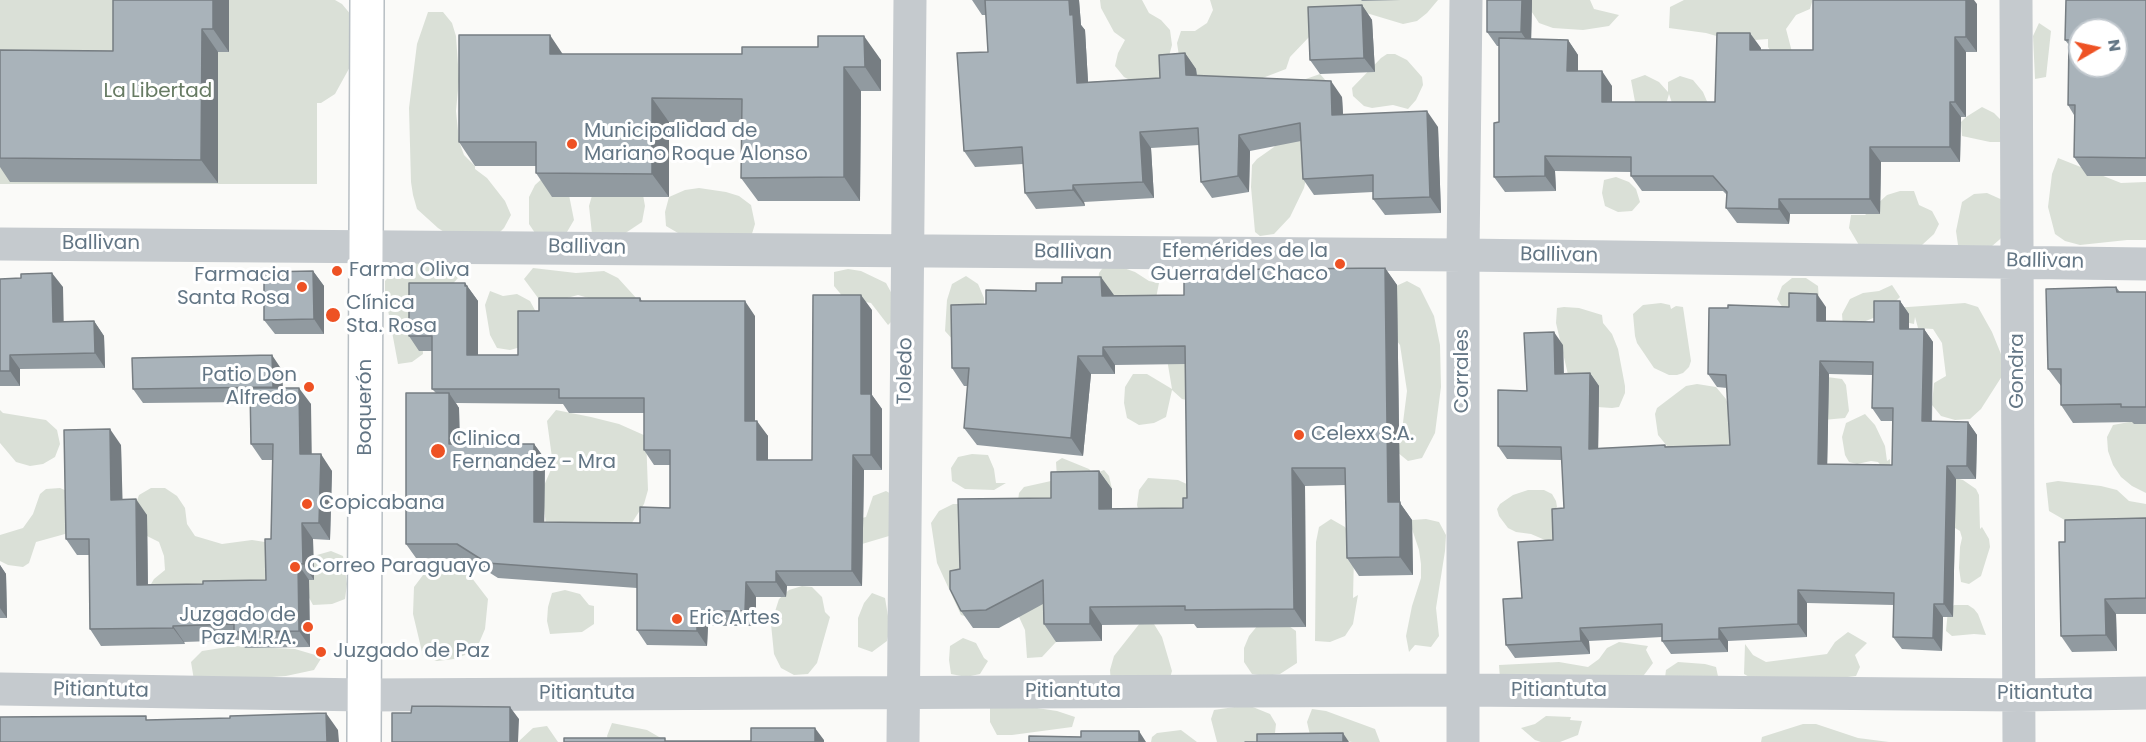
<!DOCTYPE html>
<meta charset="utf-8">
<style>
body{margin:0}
#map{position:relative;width:2146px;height:742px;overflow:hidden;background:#fafaf8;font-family:Poppins,sans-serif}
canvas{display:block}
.north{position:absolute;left:2068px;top:18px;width:60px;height:60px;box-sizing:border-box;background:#fff;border:2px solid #c1c8ce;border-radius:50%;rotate:81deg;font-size:16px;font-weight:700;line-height:24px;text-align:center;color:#637685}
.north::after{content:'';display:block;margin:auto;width:21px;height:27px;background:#ee5224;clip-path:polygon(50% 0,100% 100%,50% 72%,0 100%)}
</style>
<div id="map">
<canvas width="2146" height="742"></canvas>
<div class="north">N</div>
</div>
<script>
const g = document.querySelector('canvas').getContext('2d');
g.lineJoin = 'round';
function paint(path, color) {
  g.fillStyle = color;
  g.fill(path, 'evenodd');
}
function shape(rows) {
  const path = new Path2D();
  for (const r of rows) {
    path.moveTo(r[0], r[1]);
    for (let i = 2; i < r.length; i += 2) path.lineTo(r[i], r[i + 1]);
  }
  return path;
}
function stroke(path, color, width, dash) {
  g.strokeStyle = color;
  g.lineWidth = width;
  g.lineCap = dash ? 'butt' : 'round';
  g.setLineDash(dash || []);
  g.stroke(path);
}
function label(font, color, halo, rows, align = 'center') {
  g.font = font + ' Poppins,sans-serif';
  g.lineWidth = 6;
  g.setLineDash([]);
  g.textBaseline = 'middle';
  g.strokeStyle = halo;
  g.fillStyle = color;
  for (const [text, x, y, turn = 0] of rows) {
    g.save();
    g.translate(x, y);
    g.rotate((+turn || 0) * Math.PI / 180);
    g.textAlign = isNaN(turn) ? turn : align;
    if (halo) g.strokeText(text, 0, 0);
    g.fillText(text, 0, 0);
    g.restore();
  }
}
paint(shape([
 [0,0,335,0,342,4,352,16,351,65,335,94,321,103,317,103,317,184,0,184],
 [1100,0,1142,0,1149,13,1161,20,1170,30,1172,45,1163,78,1136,83,1124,77,1115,66,1118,53,1125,40,1114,32,1101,8],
 [1210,0,1438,0,1427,13,1417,21,1403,24,1363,12,1310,36,1290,57,1286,69,1247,84,1206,91,1179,56,1177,43,1181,31,1195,31,1207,23,1213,10],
 [1524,0,1590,0,1594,9,1619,15,1609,26,1583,30,1553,28,1539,23],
 [1684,0,1812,0,1812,2,1810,9,1796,15,1786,29,1792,52,1772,53,1768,47,1768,39,1755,40,1720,37,1706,33,1669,28,1670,7],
 [428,12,443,12,452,23,456,36,459,79,456,111,459,141,464,155,475,166,475,169,487,178,505,201,511,215,504,228,494,238,450,236,438,228,417,209,413,195,411,182,409,108,417,44],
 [2039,23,2051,31,2046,77,2035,79,2033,36],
 [1387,54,1395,54,1407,60,1422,77,1423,85,1416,100,1408,109,1393,105,1372,108,1364,106,1353,96,1352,88,1381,58],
 [1320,74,1327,82,1304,188,1290,217,1274,234,1260,236,1255,232,1251,187,1252,165,1257,159,1274,147,1282,136,1300,81],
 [1645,75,1659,82,1668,92,1668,82,1680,76,1693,80,1703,92,1709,106,1674,109,1669,94,1665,108,1636,107,1631,80],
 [1982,107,1994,113,2005,124,2005,142,1990,142,1962,136,1961,122,1966,117],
 [2058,158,2121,183,2146,182,2146,240,2127,240,2080,245,2065,241,2055,234,2048,207,2052,174],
 [546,175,567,185,574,220,567,232,537,236,529,224,529,197,535,185],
 [1616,177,1629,182,1636,189,1640,202,1632,211,1618,212,1605,206,1602,193,1604,180],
 [699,188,726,192,739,196,751,205,755,224,751,237,678,233,666,226,665,212,669,197,685,190],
 [1900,191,1914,191,1919,205,1932,211,1939,224,1934,234,1922,245,1863,252,1849,228,1851,215,1865,215,1887,195],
 [593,192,643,195,645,206,642,222,618,238,592,234,589,206],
 [1987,193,2016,206,2015,226,1983,254,1969,253,1958,245,1956,231,1962,202,1974,194],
 [437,260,458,278,447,290,422,338,423,354,412,362,398,364,385,294,385,281,394,271,407,261],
 [1107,262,1135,272,1149,281,1159,283,1156,298,1129,307,1098,286,1099,273],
 [533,268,576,273,604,271,618,278,638,300,592,299,578,295,556,301,541,302,524,279],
 [848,269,861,271,886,283,892,294,898,315,888,325,871,303,844,298,834,286,834,272],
 [966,276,978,284,984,298,984,314,954,341,945,331,947,300,952,284],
 [1792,278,1806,278,1818,286,1819,301,1785,311,1777,299,1782,286],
 [1407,281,1420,288,1434,316,1440,345,1441,387,1435,433,1422,458,1408,461,1397,452,1401,438,1407,391,1400,345,1391,333,1394,287],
 [1892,285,1900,297,1883,314,1856,325,1843,328,1842,314,1850,299,1863,293,1879,291],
 [490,291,503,296,517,294,530,301,537,314,528,345,510,350,497,348,490,335,485,305],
 [1661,303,1670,305,1671,309,1676,306,1683,307,1691,361,1689,367,1683,373,1677,375,1669,375,1654,368,1637,343,1635,336,1633,314,1643,305],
 [1965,303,1978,307,1992,332,2003,359,2004,373,1981,409,1970,419,1955,420,1941,416,1932,405,1934,383,1946,376,1942,343,1933,329,1918,328,1915,317,1914,324,1900,321,1894,308],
 [1564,307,1579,308,1602,315,1603,323,1612,334,1618,349,1625,386,1625,393,1619,407,1612,408,1597,407,1569,379,1556,323,1557,308],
 [1165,347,1189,353,1196,402,1182,399,1172,390,1166,417,1154,423,1139,425,1127,418,1124,403,1125,387,1133,374,1147,374,1172,389],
 [1827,377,1842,379,1846,385,1849,411,1845,418,1823,420],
 [1697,384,1716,387,1726,399,1731,413,1733,447,1688,457,1667,446,1658,435,1655,414,1657,408,1686,386],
 [0,410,3,413,46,420,57,430,60,444,55,457,43,464,30,466,16,462,0,443],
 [556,410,591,417,619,424,646,436,648,490,644,504,628,529,546,525,542,490,553,465,547,421],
 [1865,414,1875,425,1885,446,1887,461,1890,459,1890,466,1882,467,1878,462,1871,461,1857,464,1849,462,1845,455,1842,437,1846,423],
 [2140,420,2146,421,2146,493,2132,486,2121,477,2113,465,2108,451,2107,437,2113,425],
 [972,454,988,455,994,469,996,483,1006,483,994,490,965,489,952,481,951,468,958,457],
 [1062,458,1089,469,1094,474,1104,470,1109,476,1112,489,1057,478,1056,462],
 [1934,473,1963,480,1976,489,1979,495,1980,529,1982,527,1989,539,1990,547,1981,576,1969,584,1961,582,1959,568,1960,547,1962,538,1960,531,1955,528],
 [1148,478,1178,480,1191,486,1197,511,1141,519,1137,505,1139,490],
 [1051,481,1068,507,1018,501,1019,493,1024,487],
 [2058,481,2101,486,2117,490,2129,501,2146,504,2146,526,2075,526,2049,511,2046,483],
 [60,488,67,491,70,529,65,534,36,542,29,563,23,567,8,565,0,561,0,535,23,528,33,514,40,494,46,489],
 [151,488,165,488,177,496,185,508,187,524,195,536,222,544,252,540,265,542,278,594,147,591,154,579,165,570,164,556,159,542,147,536,134,509,139,495],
 [1528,490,1544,490,1552,494,1556,501,1557,507,1554,510,1560,539,1553,541,1545,540,1531,534,1516,532,1508,528,1499,516,1497,509,1500,504,1513,495],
 [886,491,898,498,889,536,862,544,836,524,866,517,873,496],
 [953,504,966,504,1042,573,1056,642,1042,657,1027,658,1025,630,1019,617,1020,610,974,619,961,615,937,563,931,523,939,511],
 [1331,519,1345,527,1352,539,1354,555,1353,598,1358,595,1353,624,1345,636,1330,642,1315,641,1316,542,1319,527],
 [1426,519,1439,522,1446,535,1445,551,1436,608,1439,636,1431,647,1415,645,1409,652,1406,636,1412,606,1421,578,1421,564,1419,550,1410,523,1412,520],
 [331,551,343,556,347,584,345,599,332,604,313,605,306,592,307,564,317,555],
 [465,569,488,599,485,629,479,643,468,654,454,659,437,661,423,656,413,614,414,587,423,575],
 [802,586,812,587,822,597,825,612,830,617,817,663,808,674,794,675,781,668,774,654,771,624,779,599,789,590],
 [565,590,580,594,589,605,594,606,594,624,582,632,550,634,547,621,548,607,552,593],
 [872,593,885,598,890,628,887,641,872,652,858,647,858,618,864,603],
 [1954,605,1968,605,1974,609,1978,614,1986,635,1974,634,1952,636,1946,631,1948,610],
 [1283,622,1296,631,1297,663,1280,674,1265,676,1252,674,1244,662,1244,648,1249,636,1258,625],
 [1140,623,1154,624,1162,637,1172,671,1166,691,1111,684,1110,670,1114,656],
 [1848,632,1867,643,1855,655,1860,667,1856,676,1824,680,1758,682,1744,674,1745,644,1753,655,1766,662,1827,654,1835,642],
 [963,638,976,643,984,658,988,661,980,674,966,677,951,674,949,660,950,646],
 [1619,642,1648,646,1646,650,1653,663,1644,675,1617,688,1500,679,1499,665,1559,662,1588,667,1599,659,1607,648],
 [234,646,295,649,322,657,314,670,286,676,244,679,196,692,191,662,202,651],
 [1678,662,1705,664,1716,667,1719,681,1665,678,1666,670],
 [1004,703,1057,711,1075,717,1072,727,1012,735,997,735,990,722,990,707],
 [1248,705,1270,714,1276,724,1275,733,1269,739,1252,742,1217,742,1211,719,1214,710],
 [1312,709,1326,711,1375,729,1380,742,1352,742,1310,735,1307,722],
 [1546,716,1571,717,1570,720,1582,721,1578,735,1560,742,1541,742,1535,740,1521,728,1535,724],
 [612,723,647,730,666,741,609,742,607,736],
 [1803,724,1816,724,1858,738,1889,742,1761,742,1762,737],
 [547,726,558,742,518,742,533,728],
 [1181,730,1197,742,1151,742,1152,737,1157,733]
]), '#dae0d7');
const secondary = shape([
 [364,742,367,0]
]);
stroke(secondary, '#b7bec3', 36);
stroke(shape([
 [2016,0,2019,742],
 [0,244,1463,255,2146,264],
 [0,689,364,695,1463,690,2020,695,2146,693],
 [903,742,910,0],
 [1463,742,1463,255,1466,0]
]), '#c5cace', 33);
stroke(secondary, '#fff', 33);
paint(shape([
 [229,0,229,52,218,52,218,183,10,182,0,167,0,50,113,51],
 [972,0,1079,0,1081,25,1085,30,1088,82,1160,78,1185,53,1196,69,1197,75,1342,97,1343,115,1438,127,1441,213,1385,215,1373,199,1373,192,1314,195,1303,179,1301,141,1250,151,1249,192,1212,198,1201,182,1199,145,1151,148,1154,198,1084,202,1085,206,1036,209,1025,193,1023,164,975,167,964,151,988,52,986,15,982,15],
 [1361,0,1401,0,1362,1],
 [1487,0,1532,0,1531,39,1568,40,1578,55,1578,71,1612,86,1612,102,1715,102,1761,48,1761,50,1813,50,1977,4,1977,52,1966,52,1966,117,1961,117,1960,162,1881,162,1880,214,1790,214,1789,224,1737,223,1726,208,1727,195,1723,191,1642,191,1631,176,1631,172,1555,171,1556,191,1505,192,1494,177,1499,122,1499,46,1497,46,1487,32],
 [2146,0,2146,176,2087,176,2074,157,2074,115,2068,105,2069,45,2065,40],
 [1362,5,1372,20,1375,72,1320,74,1310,60],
 [563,54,881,60,881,91,861,91,860,201,758,201,741,178,741,122,669,122,669,197,552,197,536,173,536,166,475,166,459,142],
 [1385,268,1397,285,1400,503,1412,520,1413,575,1359,576,1347,558,1346,485,1305,486,1306,627,1197,628,1194,624,1102,625,1102,641,1056,642,1044,624,1043,604,999,628,973,628,961,611,960,569,1051,498,1099,471,1112,489,1112,509,1183,508,1187,498,1186,364,1115,365,1115,374,1091,374,1083,456,977,445,964,428,968,386,964,386,952,368,986,304,1114,295,1184,295],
 [313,271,324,286,324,334,275,334,264,320],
 [0,279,63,287,63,321,94,321,104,336,105,368,20,369,20,386,0,386],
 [465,283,478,301,478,355,518,355,539,311,640,298,642,301,755,316,755,421,768,436,768,460,812,460,872,310,872,395,882,409,882,470,864,470,862,586,787,586,786,597,756,597,756,626,708,626,707,646,647,645,637,630,637,588,498,578,468,559,416,558,406,544,436,393,432,389,432,351,419,351,409,336],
 [456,403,563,404,569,413,644,413,644,450,654,465,670,465,670,508,640,523,544,522,545,459,534,444,460,444,459,408],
 [2116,287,2120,292,2146,292,2146,424,2134,424,2132,422,2073,423,2061,405,2061,386,2048,369],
 [1900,301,1909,314,1909,329,1924,329,1933,342,1932,422,1968,422,1977,435,1976,479,1956,479,1953,617,1943,617,1942,651,1902,649,1893,637,1894,605,1807,603,1807,637,1728,641,1728,652,1671,654,1662,641,1662,637,1589,641,1590,654,1515,658,1506,645,1522,598,1553,540,1564,508,1562,460,1507,459,1498,446,1527,391,1563,345,1564,374,1590,373,1599,386,1598,448,1730,445,1727,388,1717,387,1708,374,1728,308,1826,307,1826,321,1874,322],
 [1829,374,1872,375,1872,408,1881,421,1893,421,1892,465,1827,464],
 [282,370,283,388,311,404,311,454,332,471,330,540,313,539,314,580,309,580,310,647,245,648,240,640,184,642,185,644,101,646,90,629,89,555,77,555,66,539,121,445,122,499,147,515,148,585,203,584,266,580,271,539,273,460,262,460,251,444,250,402,143,403,133,389],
 [2146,518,2146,614,2116,614,2117,651,2072,652,2061,636,2065,542],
 [0,565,6,574,7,618,0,618]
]), '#919aa0');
paint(shape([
 [213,0,229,0,229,52,213,29],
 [1069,0,1079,0,1081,25,1085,30,1089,99,1077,83],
 [1522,0,1532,0,1531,47,1521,32],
 [1966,0,1974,0,1977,4,1977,52,1966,37],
 [1362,5,1372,20,1375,72,1364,58],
 [202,29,218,52,218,183,201,160],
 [1750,33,1761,48,1761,65,1750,50],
 [550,35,566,59,550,54],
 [864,36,881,60,881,91,865,67],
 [1955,37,1966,52,1966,117,1955,102],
 [1568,40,1578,55,1578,86,1567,71],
 [1185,53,1196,69,1198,91,1186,75],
 [844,67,861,91,860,201,844,177],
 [1602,71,1612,86,1612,117,1602,102],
 [1331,81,1342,97,1344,131,1332,115],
 [652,98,669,122,669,197,652,174],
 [1950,102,1961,117,1960,162,1950,147],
 [1427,111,1438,127,1441,213,1430,197],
 [1140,132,1151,148,1154,198,1143,182],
 [1239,135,1250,151,1249,192,1238,176],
 [1870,147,1881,162,1880,214,1870,199],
 [1545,156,1555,171,1556,191,1545,176],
 [1073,185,1084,202,1085,206,1073,190],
 [1779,199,1790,214,1789,224,1779,209],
 [1385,268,1397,285,1400,503,1412,520,1413,575,1400,557,1388,502],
 [313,271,324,286,324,334,314,319],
 [52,273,63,287,64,336,53,322],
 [1101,277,1114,295,1114,313,1102,296],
 [465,283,478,301,478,370,467,355],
 [1817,294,1826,307,1826,334,1817,321],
 [861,295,872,310,872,395,882,409,882,470,871,455,861,394],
 [745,301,755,316,755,436,745,421],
 [1900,301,1909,314,1909,342,1900,329],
 [94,321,104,336,105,368,95,353],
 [1924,329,1933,342,1931,434,1922,421],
 [1554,332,1563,345,1564,387,1555,374],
 [1103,347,1115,365,1115,374,1103,356],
 [10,355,20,369,20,386,10,371],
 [272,355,282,370,283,401,273,387],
 [1078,356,1091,374,1083,456,1071,438],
 [1820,361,1829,374,1827,477,1818,464],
 [1590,373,1599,386,1598,462,1589,449],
 [299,388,311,404,312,470,300,454],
 [449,393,459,408,460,459,449,444],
 [757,421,768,436,768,474,757,460],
 [1968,422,1977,435,1976,479,1967,466],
 [110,429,121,445,123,516,111,500],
 [534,444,545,459,544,537,534,522],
 [321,454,332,471,330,540,319,523],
 [853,455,864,470,862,586,852,571],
 [1947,466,1956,479,1953,617,1944,604],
 [1292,468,1305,486,1306,627,1294,609],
 [1099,471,1112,489,1112,527,1099,509],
 [136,499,147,515,148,601,137,585],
 [302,523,313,539,314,580,303,564],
 [298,564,309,580,310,647,299,631],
 [0,565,6,574,7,618,0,608],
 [776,571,787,586,786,597,776,582],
 [746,582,756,597,756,626,745,611],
 [1798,590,1807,603,1807,637,1798,624],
 [2105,599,2116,614,2117,651,2106,635],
 [1934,604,1943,617,1942,651,1933,638],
 [1090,607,1102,625,1102,641,1090,624],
 [697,611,708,626,707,646,697,631],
 [173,626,184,642,185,644,173,628],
 [1580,628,1589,641,1590,654,1581,641],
 [1719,628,1728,641,1728,652,1719,639],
 [510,707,519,719,518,742,510,742],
 [326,713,338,730,339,742,327,742],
 [815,728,824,740,824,742,815,742],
 [1139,731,1146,742,1139,742],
 [1343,733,1349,742,1343,742]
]), '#767d82');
const building = shape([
 [113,0,213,0,213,29,202,29,201,160,0,158,0,50,113,51,113,0],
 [985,0,1069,0,1070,15,1073,14,1077,83,1160,78,1159,55,1185,53,1186,75,1331,81,1332,115,1427,111,1430,197,1373,199,1373,175,1303,179,1300,123,1239,135,1238,176,1201,182,1198,128,1140,132,1143,182,1073,185,1073,190,1025,193,1022,147,964,151,957,53,988,52,985,0],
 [1487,0,1522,0,1521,32,1487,32,1487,0],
 [1813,0,1966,0,1966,37,1955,37,1955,102,1950,102,1950,147,1870,147,1870,199,1779,199,1779,209,1726,208,1727,192,1713,176,1631,176,1631,157,1545,156,1545,176,1494,177,1494,123,1499,122,1499,38,1568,40,1567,71,1602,71,1602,102,1715,102,1717,33,1750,33,1750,50,1813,50,1813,0],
 [2066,0,2146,0,2146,158,2074,157,2075,105,2068,105,2069,40,2065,40,2066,0],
 [2080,30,2116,30,2116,66,2080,66,2080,30],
 [1362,5,1364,58,1310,60,1308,7,1362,5],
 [459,35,550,35,550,54,742,54,742,47,818,47,818,36,864,36,865,67,844,67,844,177,741,178,742,99,652,98,652,174,536,173,536,142,459,142,459,35],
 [1385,268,1388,502,1400,502,1400,557,1347,558,1345,468,1292,468,1294,609,1185,610,1185,606,1090,607,1090,624,1044,624,1043,580,986,610,961,611,950,589,950,571,960,569,958,499,1051,498,1051,472,1099,471,1099,509,1183,508,1183,498,1187,498,1185,346,1103,347,1103,356,1078,356,1071,438,964,428,969,368,952,368,951,305,986,304,986,290,1036,291,1036,283,1062,283,1062,277,1101,277,1102,296,1184,295,1184,270,1385,268],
 [313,271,314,319,264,320,264,272,313,271],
 [52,273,53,322,94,321,95,353,10,355,10,371,0,371,0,279,21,278,21,274,52,273],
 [409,283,465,283,465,286,467,286,467,355,518,355,518,311,539,311,539,298,640,298,640,301,745,301,745,421,757,421,757,460,812,460,813,295,861,295,861,394,871,394,871,455,853,455,852,571,776,571,776,582,746,582,745,611,697,611,697,631,637,630,637,574,487,563,457,544,406,544,406,393,449,393,449,444,534,444,534,522,640,523,640,507,670,508,670,450,644,450,644,398,559,398,559,389,432,389,432,336,409,336,409,283],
 [2116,287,2117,292,2146,292,2146,407,2121,407,2121,404,2061,405,2061,369,2048,369,2046,289,2116,287],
 [1789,293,1817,294,1817,321,1874,322,1874,301,1900,301,1900,329,1924,329,1922,421,1968,422,1967,466,1947,466,1944,604,1934,604,1933,638,1893,637,1894,593,1798,590,1798,624,1719,628,1719,639,1662,641,1662,624,1580,628,1581,641,1506,645,1503,599,1522,598,1518,542,1553,540,1552,509,1564,508,1561,447,1498,446,1498,390,1527,391,1524,333,1554,332,1555,374,1590,373,1589,449,1665,445,1665,447,1730,445,1726,375,1708,374,1709,308,1728,308,1728,305,1789,307,1789,293],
 [1820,361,1873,362,1872,408,1893,408,1892,465,1818,464,1820,361],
 [272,355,273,387,133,389,132,358,272,355],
 [250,388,299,388,300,454,321,454,319,523,302,523,303,564,298,564,299,631,234,632,234,624,173,626,173,628,90,629,89,539,66,539,64,430,110,429,111,500,136,499,137,585,203,584,203,581,266,580,265,539,271,539,273,444,251,444,250,388],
 [2146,518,2146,598,2105,599,2106,635,2061,636,2059,542,2065,542,2065,520,2146,518],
 [412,706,510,707,510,742,392,742,392,713,411,713,412,706],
 [326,713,327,742,0,742,0,717,146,716,146,720,230,718,230,716,326,713],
 [751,728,815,728,815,742,564,742,564,738,665,738,665,741,751,741,751,728],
 [1081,731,1139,731,1139,742,1029,742,1029,736,1081,737,1081,731],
 [1343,733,1343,742,1245,742,1257,742,1257,734,1343,733]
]);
paint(building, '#a9b3ba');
stroke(building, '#767d82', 1.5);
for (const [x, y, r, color] of [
 [572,144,6,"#ee5224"],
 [1340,264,6,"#ee5224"],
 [337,271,6,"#ee5224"],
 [302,287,6,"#ee5224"],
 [333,315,8,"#ee5224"],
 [309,387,6,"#ee5224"],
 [1299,435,6,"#ee5224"],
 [438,451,8,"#ee5224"],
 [307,504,6,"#ee5224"],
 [295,567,6,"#ee5224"],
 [677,619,6,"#ee5224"],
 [308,627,6,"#ee5224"],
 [321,652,6,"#ee5224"]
]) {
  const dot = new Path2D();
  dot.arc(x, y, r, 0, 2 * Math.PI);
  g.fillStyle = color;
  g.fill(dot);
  stroke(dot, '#fff', 2);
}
label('20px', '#677b63', '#fff', [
 ["La Libertad",158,92]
]);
label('20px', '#637685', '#fff', [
 ["Municipalidad de",584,132],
 ["Mariano Roque Alonso",584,155],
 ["Efemérides de la",1328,252,"right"],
 ["Guerra del Chaco",1328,275,"right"],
 ["Farma Oliva",349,271],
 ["Farmacia",290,276,"right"],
 ["Santa Rosa",290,299,"right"],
 ["Clínica",346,304],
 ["Sta. Rosa",346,327],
 ["Patio Don",297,376,"right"],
 ["Alfredo",297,399,"right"],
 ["Celexx S.A.",1311,435],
 ["Clinica",452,440],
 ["Fernandez - Mra",452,463],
 ["Copicabana",319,504],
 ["Correo Paraguayo",307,567],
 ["Juzgado de",296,616,"right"],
 ["Paz M.R.A.",296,639,"right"],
 ["Eric Artes",689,619],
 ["Juzgado de Paz",333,652]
], 'left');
label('20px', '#637685', '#fff', [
 ["Ballivan",101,244],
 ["Ballivan",587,248,1],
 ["Ballivan",1073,253,1],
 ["Ballivan",1559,256,1],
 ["Ballivan",2045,262,1],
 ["Toledo",906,371,-89],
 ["Corrales",1463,371,-90],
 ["Gondra",2018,371,-90],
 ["Boquerón",366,407,-90],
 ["Pitiantuta",101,691,1],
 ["Pitiantuta",1559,691],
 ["Pitiantuta",1073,692],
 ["Pitiantuta",587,694],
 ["Pitiantuta",2045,694]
]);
</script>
